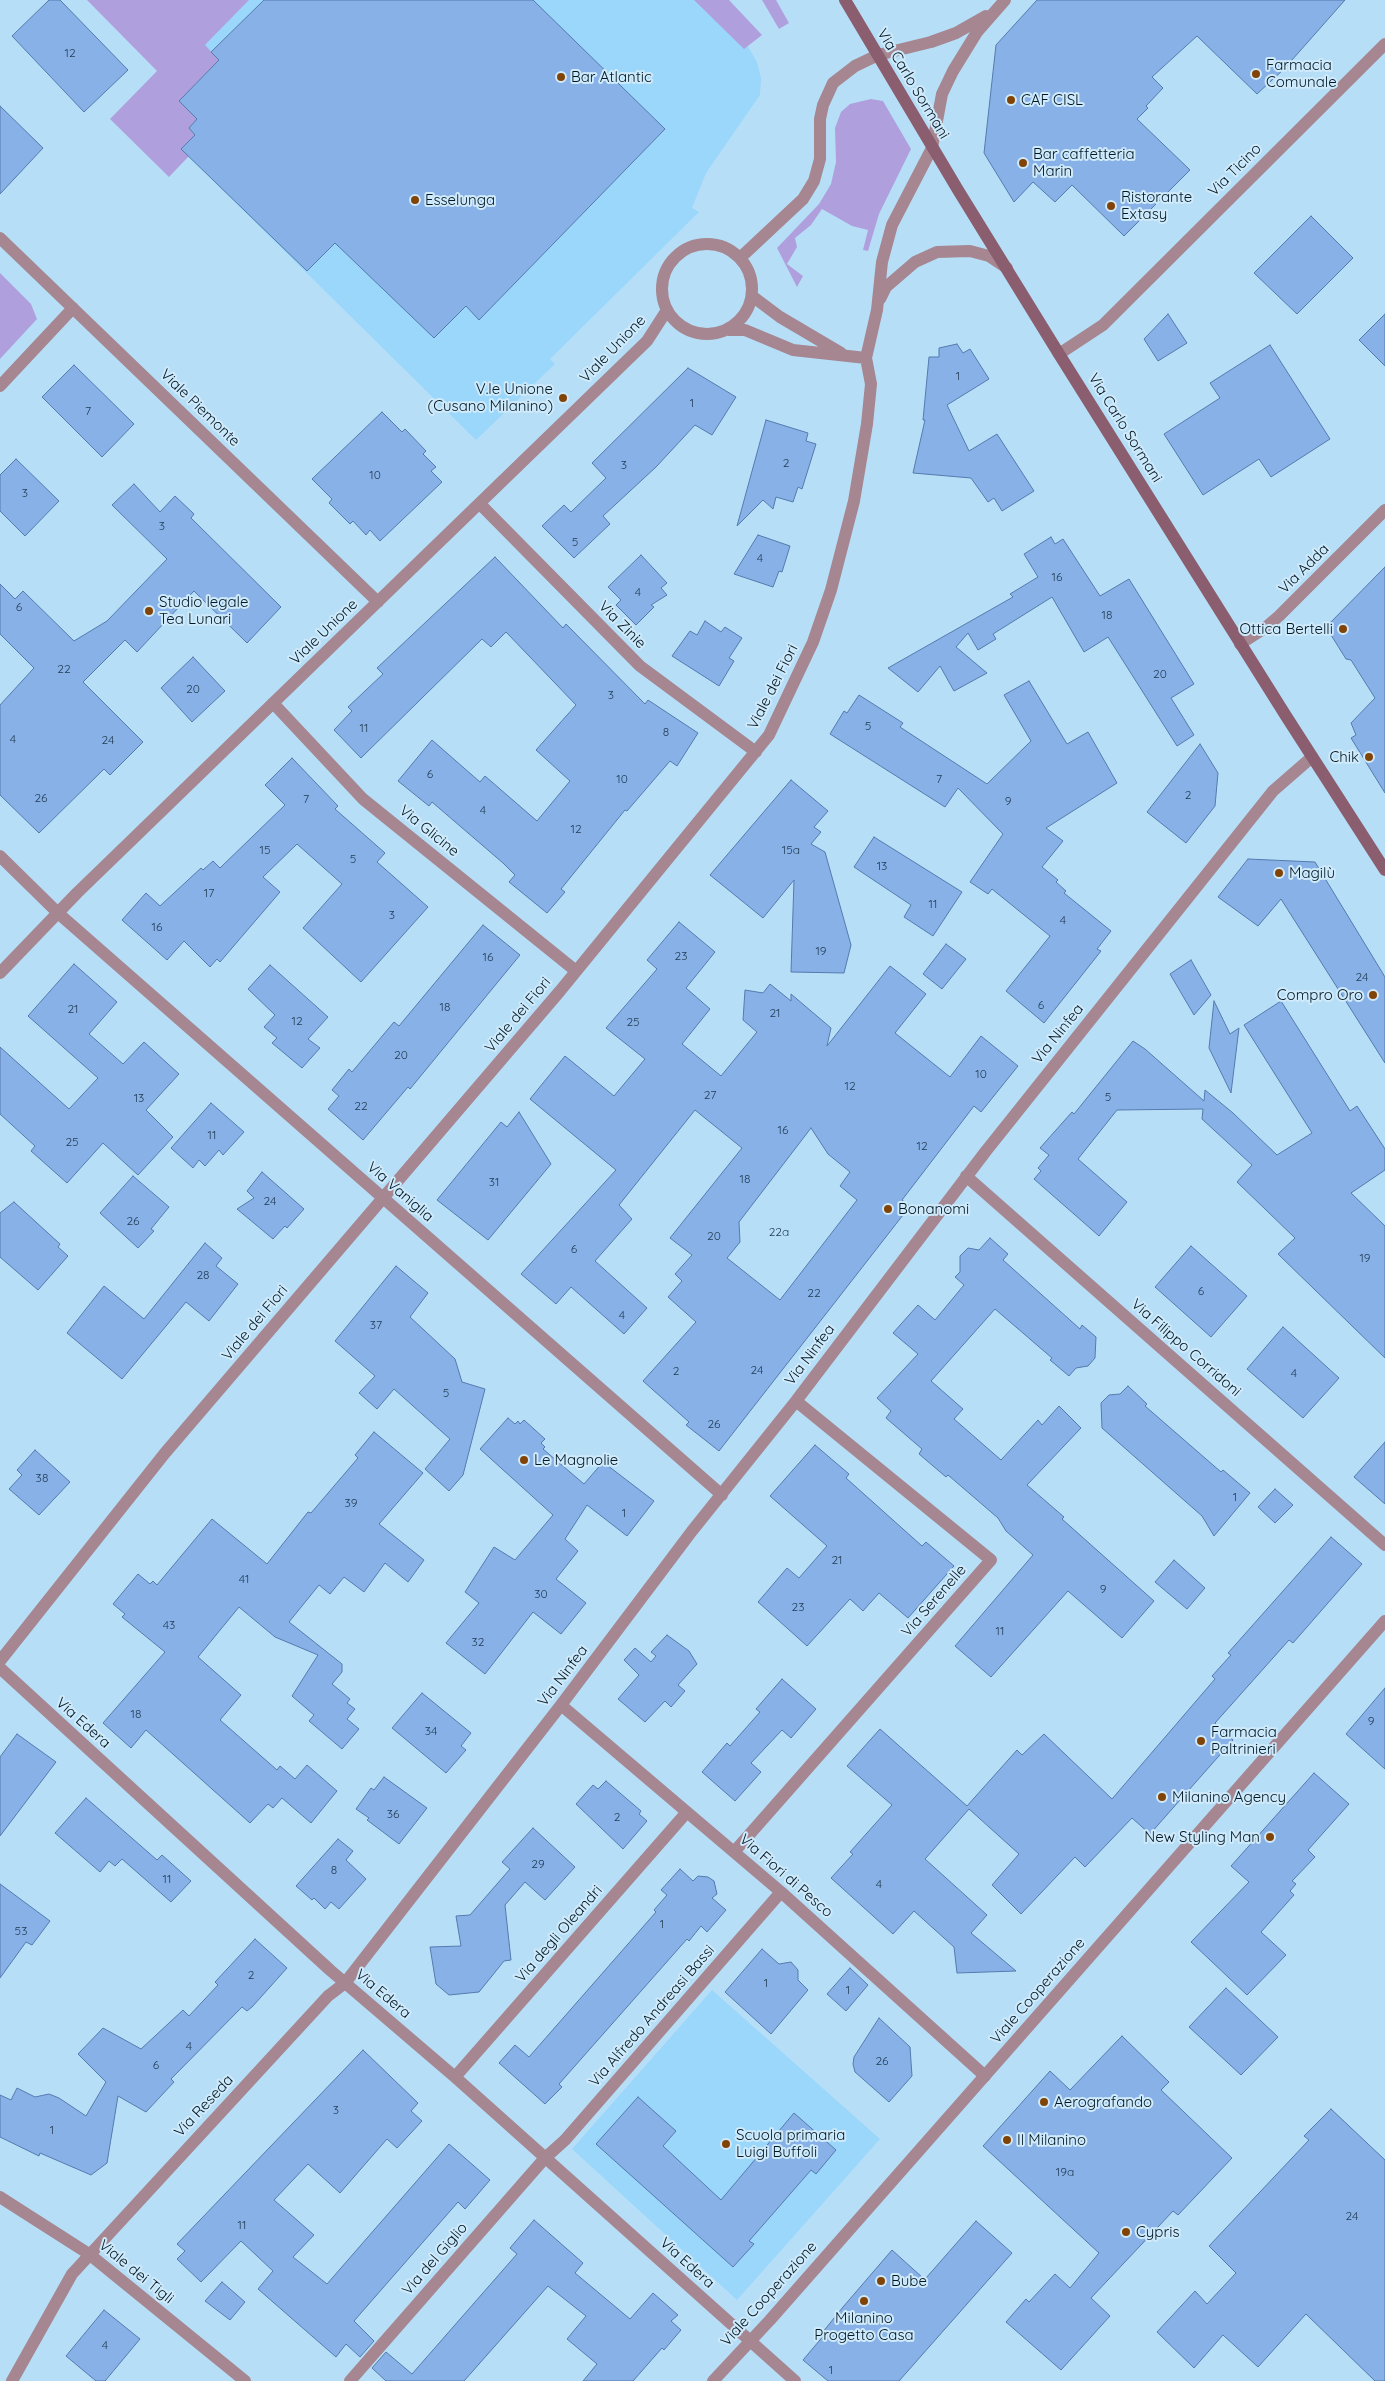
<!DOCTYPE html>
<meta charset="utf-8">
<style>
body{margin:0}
canvas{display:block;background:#b7def7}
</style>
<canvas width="1385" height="2381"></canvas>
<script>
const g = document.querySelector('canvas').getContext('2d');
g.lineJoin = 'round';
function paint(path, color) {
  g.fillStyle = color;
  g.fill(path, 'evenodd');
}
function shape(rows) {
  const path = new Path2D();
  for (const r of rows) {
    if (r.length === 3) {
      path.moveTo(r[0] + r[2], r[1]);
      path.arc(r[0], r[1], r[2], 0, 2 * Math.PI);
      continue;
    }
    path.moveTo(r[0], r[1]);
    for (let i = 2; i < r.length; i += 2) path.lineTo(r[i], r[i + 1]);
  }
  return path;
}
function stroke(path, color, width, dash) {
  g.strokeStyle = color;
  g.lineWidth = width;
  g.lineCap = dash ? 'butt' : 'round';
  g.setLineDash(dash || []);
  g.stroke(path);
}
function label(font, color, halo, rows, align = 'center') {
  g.font = font + ' Quicksand,sans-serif';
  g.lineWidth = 4;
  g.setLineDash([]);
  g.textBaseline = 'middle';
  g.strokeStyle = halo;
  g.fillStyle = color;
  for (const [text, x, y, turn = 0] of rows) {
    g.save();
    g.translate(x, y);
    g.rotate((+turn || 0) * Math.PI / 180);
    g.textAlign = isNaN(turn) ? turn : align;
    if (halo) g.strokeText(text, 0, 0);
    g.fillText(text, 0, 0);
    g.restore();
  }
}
paint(shape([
 [249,0,701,0,747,45,757,62,761,78,760,95,706,173,692,208,699,212,550,359,555,364,476,440,181,149,194,136,189,128,179,101,205,45],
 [712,1990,880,2139,737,2300,572,2149]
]), '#9ad7fb');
paint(shape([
 [87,0,249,0,205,45,219,60,179,101,197,119,189,128,195,135,189,156,169,177,110,119,157,71],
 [694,0,729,0,762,35,744,49],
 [762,0,776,0,789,23,779,29],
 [871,99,883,101,911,149,879,214,868,251,863,250,868,230,852,226,822,209,811,225,795,238,797,247,787,264,803,276,797,287,777,248,819,204,831,184,836,162,835,128,841,112,850,104],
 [0,273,31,304,37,319,0,359]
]), '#afa0dd');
const building = shape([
 [49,0,60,0,128,70,84,112,12,36,49,0],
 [264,0,533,0,665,129,479,320,466,306,434,338,335,243,307,271,181,149,195,135,189,128,197,119,179,101,219,60,211,52,264,0],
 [1037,0,1345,0,1284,69,1257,94,1197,36,1152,77,1163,88,1146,106,1148,108,1137,119,1190,170,1124,236,1072,185,1055,202,1033,182,1014,202,984,153,996,45,1037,0],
 [0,106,43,148,0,194,0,106],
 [1311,216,1353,258,1297,314,1254,273,1311,216],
 [1168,314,1187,343,1158,361,1144,339,1168,314],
 [1385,314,1385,366,1359,340,1385,314],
 [957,344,963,353,970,349,989,379,947,405,969,451,997,434,1034,491,1002,511,994,498,988,502,971,478,913,473,925,420,923,420,929,357,939,357,939,348,957,344],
 [1270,345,1330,439,1271,477,1259,459,1203,495,1164,434,1220,398,1210,383,1270,345],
 [74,365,134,424,102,457,42,397,74,365],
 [688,368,736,397,712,435,695,425,656,467,603,516,610,524,574,558,542,526,564,505,571,512,606,478,592,463,688,368],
 [382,412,402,432,405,429,426,451,423,454,436,467,431,471,442,482,380,541,370,530,366,535,353,521,350,524,329,503,332,499,312,479,382,412],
 [766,420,808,433,806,441,816,444,802,489,798,487,793,502,776,497,773,509,763,500,737,526,766,420],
 [16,459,59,501,25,536,0,511,0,475,16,459],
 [134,484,160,512,175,496,194,514,191,518,281,607,247,643,194,591,137,652,125,640,83,682,143,742,110,775,104,769,39,833,0,795,0,705,34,668,0,634,0,584,15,599,23,591,74,641,107,621,167,559,112,505,134,484],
 [758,535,790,546,782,572,779,571,773,587,734,574,758,535],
 [1051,537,1055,544,1063,539,1100,596,1129,579,1194,684,1171,698,1194,735,1177,746,1108,637,1084,652,1052,597,993,634,996,639,978,650,968,633,956,647,987,673,954,691,940,666,918,692,888,668,1013,597,1010,594,1038,577,1024,554,1051,537],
 [641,555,667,583,661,588,667,595,651,605,654,607,636,625,616,605,621,600,608,587,641,555],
 [495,557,563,628,566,624,645,704,648,700,698,733,677,766,670,761,627,811,625,810,561,889,565,892,547,913,509,882,515,875,503,863,432,802,429,806,398,781,432,740,480,782,485,776,537,821,570,781,536,750,576,705,506,632,491,647,482,639,361,758,334,730,352,711,348,707,383,674,377,668,495,557],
 [1385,567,1385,793,1351,738,1356,735,1351,723,1375,698,1351,660,1346,659,1326,627,1385,567],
 [705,621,721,632,725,627,742,638,729,658,734,661,719,686,672,656,690,631,697,635,705,621],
 [193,657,225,691,192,722,161,688,193,657],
 [1029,681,1067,744,1088,732,1117,783,1046,828,1063,841,1042,867,1058,880,1056,882,1066,891,1064,893,1111,931,1097,949,1101,951,1044,1023,1006,991,1050,936,992,889,988,894,970,882,1003,834,958,788,945,807,830,734,844,711,847,713,859,695,903,723,900,727,987,784,1031,741,1004,695,1029,681],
 [1200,744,1218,773,1215,806,1186,843,1147,812,1200,744],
 [292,758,338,806,335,809,385,853,377,862,428,907,361,982,303,928,342,884,297,844,263,877,280,892,220,962,217,959,210,967,184,941,167,960,122,920,146,893,160,906,201,868,203,870,213,861,220,868,285,805,265,785,292,758],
 [791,780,828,811,814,827,821,832,811,844,825,852,851,945,844,973,791,972,794,880,763,918,710,875,791,780],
 [874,837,962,892,933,936,904,917,911,905,854,867,874,837],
 [1248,859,1315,862,1385,977,1385,1063,1281,899,1258,926,1218,897,1248,859],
 [679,922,715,952,686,988,710,1009,682,1044,721,1076,757,1032,743,1020,745,990,763,993,770,984,791,1001,791,994,831,1028,827,1046,890,966,926,994,895,1033,950,1077,981,1036,1018,1066,981,1112,974,1106,902,1200,910,1206,719,1451,686,1425,689,1422,643,1381,696,1322,668,1297,682,1281,675,1274,692,1255,670,1238,742,1148,695,1110,619,1205,632,1219,595,1261,647,1308,624,1334,571,1287,556,1304,521,1274,616,1170,530,1099,565,1056,614,1096,645,1059,606,1028,657,969,647,960,679,922],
 [811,1128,828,1154,850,1172,840,1186,857,1200,780,1300,727,1258,740,1242,739,1222,811,1128],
 [483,925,520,955,410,1089,408,1087,363,1140,328,1109,339,1096,332,1090,349,1069,352,1072,394,1022,399,1026,483,925],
 [946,944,966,959,942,989,923,974,946,944],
 [1191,960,1211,995,1194,1015,1170,974,1191,960],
 [74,964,117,1002,89,1034,123,1064,144,1042,179,1074,146,1110,173,1137,138,1175,103,1143,67,1183,31,1151,35,1146,0,1114,0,1047,69,1109,98,1078,28,1016,74,964],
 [270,965,328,1017,308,1039,320,1048,302,1068,272,1043,277,1038,264,1027,275,1015,248,989,270,965],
 [1214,1001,1230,1034,1239,1028,1231,1093,1209,1048,1214,1001],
 [1281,1001,1350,1111,1357,1106,1385,1149,1385,1170,1351,1193,1385,1226,1385,1358,1278,1254,1295,1238,1237,1182,1252,1165,1202,1119,1203,1109,1117,1110,1078,1159,1127,1202,1099,1236,1034,1179,1041,1171,1038,1168,1049,1155,1040,1148,1072,1112,1074,1114,1133,1041,1145,1049,1204,1101,1205,1090,1233,1113,1277,1155,1312,1133,1244,1025,1281,1001],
 [211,1103,244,1132,223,1155,219,1150,205,1166,199,1160,193,1168,171,1148,211,1103],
 [519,1112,551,1164,488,1240,437,1200,501,1122,507,1127,519,1112],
 [262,1172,304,1209,287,1228,285,1226,273,1239,237,1209,254,1198,247,1191,262,1172],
 [133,1176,169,1207,151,1229,154,1231,138,1248,100,1213,133,1176],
 [14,1202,60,1244,58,1247,68,1256,38,1290,0,1257,0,1213,14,1202],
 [990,1238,1008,1254,1003,1260,1080,1329,1082,1325,1096,1337,1095,1358,1088,1366,1076,1368,1069,1376,1050,1360,1052,1358,995,1309,931,1381,963,1409,954,1419,1001,1460,1038,1420,1042,1425,1059,1406,1081,1428,1027,1485,1064,1517,1062,1519,1154,1601,1122,1638,1068,1591,991,1677,955,1646,1033,1555,1006,1531,998,1518,948,1475,946,1477,919,1454,922,1449,886,1418,891,1411,877,1398,918,1354,893,1333,918,1305,935,1320,964,1285,955,1277,960,1272,960,1256,968,1248,979,1250,990,1238],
 [205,1243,222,1258,216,1266,238,1284,209,1321,186,1302,122,1379,67,1333,104,1286,144,1319,205,1243],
 [1191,1246,1247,1296,1211,1337,1155,1287,1191,1246],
 [396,1266,428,1293,410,1317,455,1359,462,1382,485,1389,463,1475,449,1491,425,1469,450,1439,394,1389,377,1409,359,1393,375,1376,335,1341,396,1266],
 [1283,1327,1339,1378,1303,1418,1247,1369,1283,1327],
 [1128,1386,1147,1404,1145,1406,1221,1472,1223,1470,1250,1493,1214,1536,1202,1516,1102,1428,1101,1403,1109,1395,1120,1394,1128,1386],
 [508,1418,515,1424,518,1421,520,1424,524,1420,545,1439,541,1443,545,1447,543,1449,584,1484,603,1462,654,1501,627,1536,587,1505,565,1539,578,1551,556,1579,586,1603,561,1634,533,1612,485,1674,446,1643,479,1603,465,1592,494,1547,515,1560,553,1515,480,1449,508,1418],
 [374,1432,423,1473,379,1524,424,1560,408,1582,385,1563,364,1592,344,1577,330,1594,319,1585,289,1622,342,1664,342,1672,332,1684,350,1699,347,1703,355,1709,347,1719,359,1729,342,1749,309,1721,314,1715,292,1696,318,1655,275,1637,239,1607,198,1657,241,1695,220,1720,277,1770,280,1766,295,1779,307,1765,337,1791,311,1823,282,1798,273,1808,268,1804,250,1823,146,1730,131,1748,103,1723,165,1652,122,1617,125,1614,113,1604,138,1574,150,1584,153,1581,157,1585,212,1519,267,1564,308,1512,311,1513,358,1458,355,1455,374,1432],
 [1385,1442,1385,1504,1354,1477,1385,1442],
 [815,1445,849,1474,846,1478,922,1546,926,1542,954,1566,908,1618,879,1593,863,1611,850,1599,807,1646,758,1602,787,1568,799,1578,827,1546,770,1496,815,1445],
 [35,1450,70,1482,39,1515,9,1489,22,1475,17,1470,35,1450],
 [1275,1489,1293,1505,1275,1523,1258,1507,1275,1489],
 [1331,1537,1362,1564,1293,1643,1289,1640,1215,1723,1233,1740,1150,1834,1132,1818,1085,1867,1075,1857,1021,1914,992,1885,1019,1854,969,1809,925,1859,987,1915,971,1933,1016,1971,957,1973,954,1947,914,1911,893,1934,831,1878,853,1854,850,1852,892,1805,847,1766,880,1729,967,1806,1017,1750,1022,1755,1044,1734,1112,1799,1215,1679,1212,1676,1231,1655,1228,1653,1331,1537],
 [1174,1560,1205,1588,1187,1609,1155,1582,1174,1560],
 [667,1635,689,1651,697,1664,678,1685,685,1691,671,1707,665,1701,645,1722,618,1699,639,1675,624,1660,635,1648,651,1662,656,1656,651,1652,667,1635],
 [782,1679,816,1709,791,1738,782,1730,751,1763,761,1772,735,1801,702,1772,727,1743,730,1746,760,1712,756,1709,782,1679],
 [1385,1688,1385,1769,1346,1734,1385,1688],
 [422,1693,471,1733,461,1746,466,1750,446,1773,392,1728,422,1693],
 [17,1734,56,1762,0,1836,0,1757,17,1734],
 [1314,1773,1349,1804,1308,1850,1315,1857,1292,1881,1296,1884,1290,1891,1294,1895,1261,1932,1286,1955,1247,1995,1191,1942,1249,1882,1231,1866,1314,1773],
 [384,1777,427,1808,399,1844,367,1820,369,1818,356,1809,371,1788,374,1790,384,1777],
 [606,1781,641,1811,639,1814,647,1821,623,1849,576,1804,593,1785,598,1789,606,1781],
 [86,1798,157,1860,162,1855,191,1881,171,1902,122,1859,115,1866,109,1861,100,1872,55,1833,86,1798],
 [533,1828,575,1867,545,1900,525,1882,505,1905,511,1960,504,1961,479,1992,449,1995,436,1984,430,1947,461,1946,456,1916,470,1915,510,1869,502,1862,533,1828],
 [338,1839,353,1851,346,1860,366,1879,339,1909,331,1902,325,1909,314,1898,312,1900,296,1886,338,1839],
 [680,1869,693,1881,698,1876,708,1877,714,1881,717,1894,712,1898,726,1910,707,1932,701,1926,689,1941,687,1939,559,2084,562,2087,545,2104,499,2063,515,2045,529,2057,656,1912,654,1910,667,1895,661,1890,680,1869],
 [0,1884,50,1921,32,1945,26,1942,0,1978,0,1884],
 [255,1939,287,1968,252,2007,247,2011,242,2007,171,2079,174,2082,146,2112,118,2096,107,2163,91,2175,40,2153,39,2156,0,2137,0,2095,11,2100,17,2088,35,2097,49,2094,59,2098,86,2116,106,2082,78,2054,103,2028,141,2049,183,2010,189,2016,218,1985,215,1982,255,1939],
 [762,1949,779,1964,791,1962,798,1970,798,1980,808,1990,771,2034,725,1992,762,1949],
 [850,1968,868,1985,846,2011,827,1994,850,1968],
 [1226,1988,1278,2037,1241,2075,1189,2027,1226,1988],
 [879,2018,910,2047,912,2076,889,2102,855,2072,853,2064,854,2057,879,2018],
 [1122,2036,1169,2082,1161,2090,1232,2158,1178,2215,1173,2211,1091,2298,1110,2316,1061,2370,1006,2322,1026,2299,1029,2302,1055,2274,1070,2288,1099,2253,983,2146,1050,2071,1070,2090,1122,2036],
 [363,2050,418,2103,411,2111,422,2121,397,2148,387,2139,340,2193,308,2164,274,2200,314,2235,293,2257,327,2284,449,2144,490,2180,465,2209,458,2202,354,2321,374,2341,360,2357,346,2344,336,2357,258,2289,273,2271,241,2241,201,2282,177,2259,185,2251,177,2244,363,2050],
 [638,2097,676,2131,663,2146,721,2200,794,2113,836,2150,816,2174,811,2170,777,2209,749,2241,754,2244,733,2267,596,2144,638,2097],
 [1331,2109,1385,2160,1385,2381,1375,2381,1306,2314,1258,2367,1223,2335,1194,2368,1157,2332,1195,2291,1207,2304,1236,2273,1209,2246,1309,2140,1304,2136,1331,2109],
 [534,2220,583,2263,575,2273,630,2319,653,2293,678,2315,671,2321,681,2330,664,2350,662,2348,633,2381,583,2381,597,2364,567,2339,586,2316,548,2286,464,2381,386,2381,372,2368,386,2352,412,2374,517,2254,510,2248,534,2220],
 [976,2221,1012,2253,899,2381,828,2381,803,2360,825,2334,822,2333,843,2307,892,2250,923,2278,926,2278,976,2221],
 [222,2282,245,2302,230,2320,205,2301,222,2282],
 [104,2310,140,2339,105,2381,96,2381,66,2356,104,2310]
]);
paint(building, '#88b1e7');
stroke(building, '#547bae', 1);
stroke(shape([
 [0,238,378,602],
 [707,289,45],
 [740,258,803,199,814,181,820,159,820,119,823,105,833,83,855,66,878,55],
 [752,296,780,317,841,353],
 [880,299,886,287,915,262,937,252,970,251,989,256,1007,268],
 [729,330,745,330,793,350,866,358],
 [1059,354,1103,325,1385,44],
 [0,386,73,308],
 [480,504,640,666,756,752],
 [1240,644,1265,628,1279,616,1385,510],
 [273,703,363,799,576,971],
 [0,856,58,913,722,1495],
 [0,973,77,893,647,341,667,310],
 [966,1176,1385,1545],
 [0,1661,165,1453,560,991,769,735,813,642,831,590,854,501,867,424,871,384,866,358,877,310,882,262,892,225,932,148],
 [0,1668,330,1970,455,2077,795,2381],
 [561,1705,781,1892,985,2076],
 [734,1852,991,1560,796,1401],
 [455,2077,687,1812],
 [0,2197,89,2254,245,2381],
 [12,2381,72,2274,328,1996,345,1983,561,1705,692,1531,796,1401,986,1151,1273,791,1312,757],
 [350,2381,545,2158,565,2140,781,1892]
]), '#a58691', 12);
stroke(shape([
 [878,55,931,42,956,33,986,16],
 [932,148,942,94,953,71,977,32,1005,0],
 [713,2381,770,2320,1385,1621]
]), '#a58691', 12);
stroke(shape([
 [845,0,958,190,1059,354,1286,716,1385,870]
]), '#8a5e6e', 12);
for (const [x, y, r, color] of [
 [1256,74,5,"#824306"],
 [561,77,5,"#824306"],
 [1011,100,5,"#824306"],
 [1023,163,5,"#824306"],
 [415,200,5,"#824306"],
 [1111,206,5,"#824306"],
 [563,398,5,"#824306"],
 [149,611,5,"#824306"],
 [1343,629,5,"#824306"],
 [1369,757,5,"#824306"],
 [1279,873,5,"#824306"],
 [1373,995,5,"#824306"],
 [888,1209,5,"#824306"],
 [524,1460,5,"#824306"],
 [1201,1741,5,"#824306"],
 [1162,1797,5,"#824306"],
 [1270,1837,5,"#824306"],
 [1044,2102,5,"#824306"],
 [1007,2140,5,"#824306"],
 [726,2144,5,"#824306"],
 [1126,2232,5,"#824306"],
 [881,2281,5,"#824306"],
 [864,2301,5,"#824306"]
]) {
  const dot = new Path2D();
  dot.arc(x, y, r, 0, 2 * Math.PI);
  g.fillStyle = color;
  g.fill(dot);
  stroke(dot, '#cfeafa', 2);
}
label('12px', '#223e56', null, [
 ["12",70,53],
 ["1",958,376],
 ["1",692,403],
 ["7",88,411],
 ["2",786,463],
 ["3",624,465],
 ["10",375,475],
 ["3",25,493],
 ["3",162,526],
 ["5",575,542],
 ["4",760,558],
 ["16",1057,577],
 ["4",638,592],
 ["6",19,607],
 ["18",1107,615],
 ["22",64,669],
 ["20",1160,674],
 ["20",193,689],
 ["3",611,695],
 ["5",868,726],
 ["11",364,728],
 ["8",666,732],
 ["4",13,739],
 ["24",108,740],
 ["6",430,774],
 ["10",622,779],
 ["7",939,779],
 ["2",1188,795],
 ["26",41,798],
 ["7",306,799],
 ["9",1008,801],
 ["4",483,810],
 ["12",576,829],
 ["15",265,850],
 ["15a",791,850],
 ["5",353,859],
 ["13",882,866],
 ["17",209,893],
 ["11",933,904],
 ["3",392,915],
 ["4",1063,920],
 ["16",157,927],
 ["19",821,951],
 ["23",681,956],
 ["16",488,957],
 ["24",1362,977],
 ["6",1041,1005],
 ["18",445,1007],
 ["21",73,1009],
 ["21",775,1013],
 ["12",297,1021],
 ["25",633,1022],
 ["20",401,1055],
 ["10",981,1074],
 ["12",850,1086],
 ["27",710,1095],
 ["5",1108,1097],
 ["13",139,1098],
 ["22",361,1106],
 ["16",783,1130],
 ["11",212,1135],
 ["25",72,1142],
 ["12",922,1146],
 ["18",745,1179],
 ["31",494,1182],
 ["24",270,1201],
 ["26",133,1221],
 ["22a",779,1232],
 ["20",714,1236],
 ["6",574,1249],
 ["19",1365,1258],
 ["28",203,1275],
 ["6",1201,1291],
 ["22",814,1293],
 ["4",622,1315],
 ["37",376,1325],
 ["24",757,1370],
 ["2",676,1371],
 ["4",1294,1373],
 ["5",446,1393],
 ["26",714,1424],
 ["38",42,1478],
 ["1",1235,1497],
 ["39",351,1503],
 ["1",624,1513],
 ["21",837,1560],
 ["41",244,1579],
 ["9",1103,1589],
 ["30",541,1594],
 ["23",798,1607],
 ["43",169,1625],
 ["11",1000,1631],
 ["32",478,1642],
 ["18",136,1714],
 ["9",1371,1721],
 ["34",431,1731],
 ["36",393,1814],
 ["2",617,1817],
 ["29",538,1864],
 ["8",334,1870],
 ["11",167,1879],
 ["4",879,1884],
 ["1",662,1924],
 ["53",21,1931],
 ["2",251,1975],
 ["1",766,1983],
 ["1",848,1990],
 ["4",189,2046],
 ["26",882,2061],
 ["6",156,2065],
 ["3",336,2110],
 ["1",52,2130],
 ["19a",1065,2172],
 ["24",1352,2216],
 ["11",242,2225],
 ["4",105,2345],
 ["1",831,2370]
]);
label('15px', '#001725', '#cfeafa', [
 ["Farmacia",1266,65],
 ["Comunale",1266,82],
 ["Bar Atlantic",571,77],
 ["CAF CISL",1021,100],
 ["Bar caffetteria",1033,154],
 ["Marin",1033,171],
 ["Ristorante",1121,197],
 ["Extasy",1121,214],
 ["Esselunga",425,200],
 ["V.le Unione",553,389,"right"],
 ["(Cusano Milanino)",553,406,"right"],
 ["Studio legale",159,602],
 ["Tea Lunari",159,619],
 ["Ottica Bertelli",1333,629,"right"],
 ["Chik",1359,757,"right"],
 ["Magilù",1289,873],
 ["Compro Oro",1363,995,"right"],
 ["Bonanomi",898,1209],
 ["Le Magnolie",534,1460],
 ["Farmacia",1211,1732],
 ["Paltrinieri",1211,1749],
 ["Milanino Agency",1172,1797],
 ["New Styling Man",1260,1837,"right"],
 ["Aerografando",1054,2102],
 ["Scuola primaria",736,2135],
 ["Luigi Buffoli",736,2152],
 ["Il Milanino",1017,2140],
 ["Cypris",1136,2232],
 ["Bube",891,2281],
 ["Milanino",864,2318,"center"],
 ["Progetto Casa",864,2335,"center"]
], 'left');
label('15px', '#001725', '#cfeafa', [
 ["Via Carlo Sormani",913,84,59],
 ["Via Ticino",1235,170,-45],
 ["Viale Unione",613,349,-46],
 ["Viale Piemonte",200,408,44],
 ["Via Carlo Sormani",1125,428,58],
 ["Via Adda",1304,569,-45],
 ["Via Zinie",622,625,45],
 ["Viale Unione",324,632,-44],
 ["Viale dei Fiori",773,687,-63],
 ["Via Glicine",429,831,39],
 ["Viale dei Fiori",518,1015,-50],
 ["Via Ninfea",1058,1034,-51],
 ["Via Vaniglia",400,1192,41],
 ["Viale dei Fiori",255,1323,-50],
 ["Via Filippo Corridoni",1186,1348,41],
 ["Via Ninfea",810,1355,-53],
 ["Via Serenelle",934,1601,-49],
 ["Via Ninfea",563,1676,-53],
 ["Via Edera",83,1723,42],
 ["Via Fiori di Pesco",786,1876,41],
 ["Via degli Oleandri",559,1934,-49],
 ["Viale Cooperazione",1038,1991,-49],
 ["Via Edera",383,1994,40],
 ["Via Alfredo Andreasi Bassi",652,2016,-49],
 ["Via Reseda",204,2106,-47],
 ["Via del Giglio",435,2259,-49],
 ["Via Edera",687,2263,42],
 ["Viale dei Tigli",136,2272,39],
 ["Viale Cooperazione",769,2294,-48]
]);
</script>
